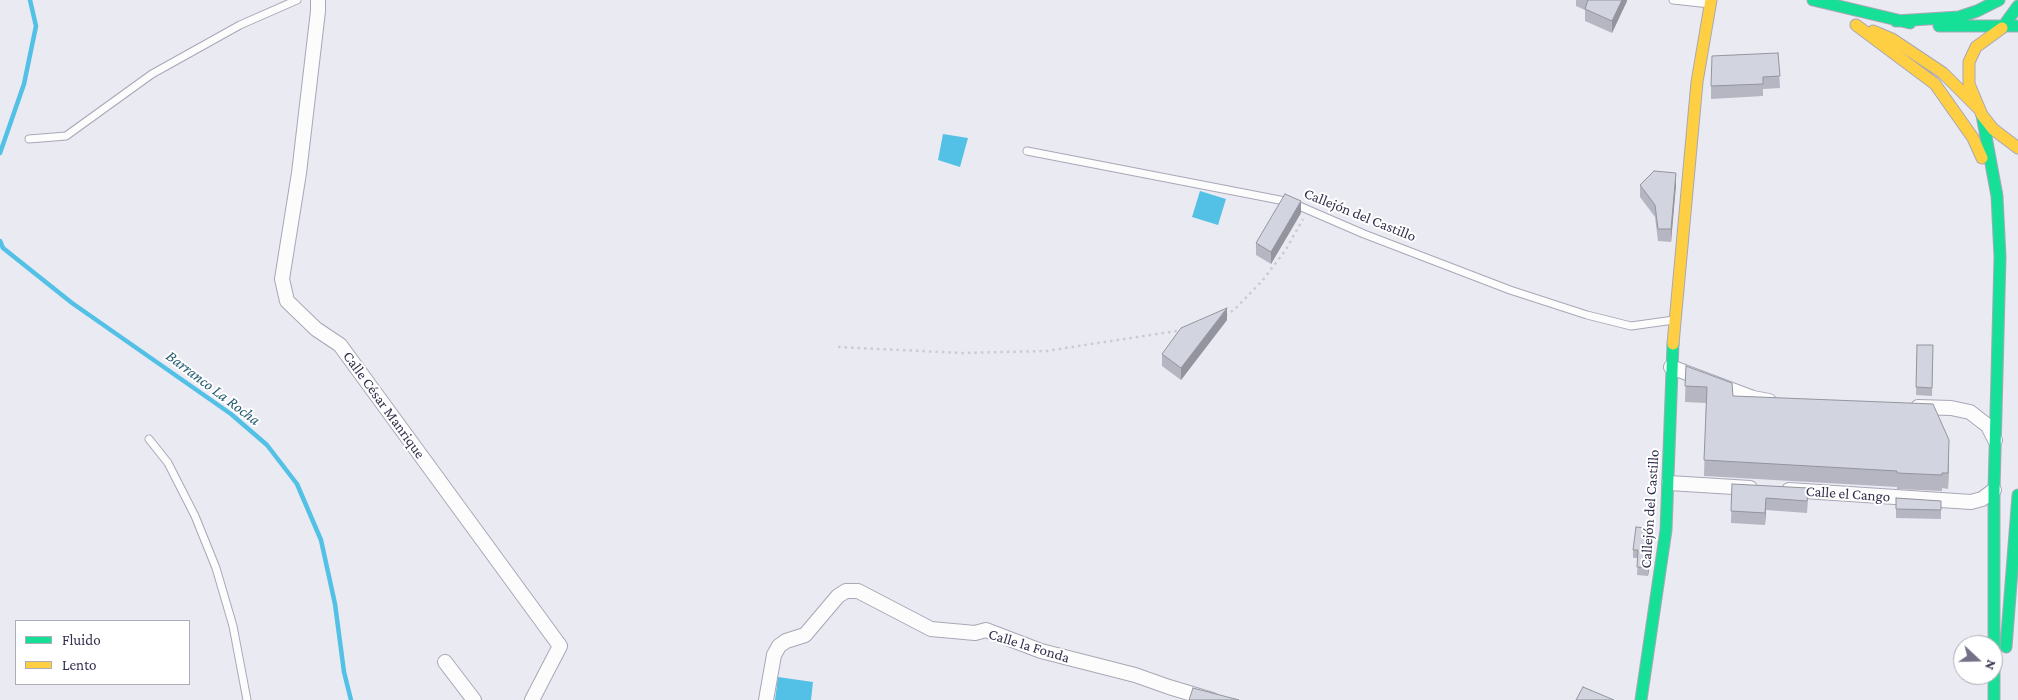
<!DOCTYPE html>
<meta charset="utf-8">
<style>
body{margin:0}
#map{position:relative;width:2018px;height:700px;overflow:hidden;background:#eaeaf2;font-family:"Crimson Pro",serif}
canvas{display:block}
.legend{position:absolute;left:15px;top:620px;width:175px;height:65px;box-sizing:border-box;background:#fff;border:1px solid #adacb8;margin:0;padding:6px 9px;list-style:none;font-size:15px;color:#33304d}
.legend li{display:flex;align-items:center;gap:10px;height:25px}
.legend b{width:25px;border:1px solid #adacb8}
.north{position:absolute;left:1953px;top:635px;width:50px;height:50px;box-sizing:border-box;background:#fff;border:1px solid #adacb8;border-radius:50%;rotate:111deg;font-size:14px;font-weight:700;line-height:20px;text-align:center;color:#33304d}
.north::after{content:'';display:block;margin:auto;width:18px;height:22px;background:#737187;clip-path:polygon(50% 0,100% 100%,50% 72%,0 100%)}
</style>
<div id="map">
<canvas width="2018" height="700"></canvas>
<ul class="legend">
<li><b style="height:6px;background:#16e098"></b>Fluido</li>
<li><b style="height:6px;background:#ffcf43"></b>Lento</li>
</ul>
<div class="north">N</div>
</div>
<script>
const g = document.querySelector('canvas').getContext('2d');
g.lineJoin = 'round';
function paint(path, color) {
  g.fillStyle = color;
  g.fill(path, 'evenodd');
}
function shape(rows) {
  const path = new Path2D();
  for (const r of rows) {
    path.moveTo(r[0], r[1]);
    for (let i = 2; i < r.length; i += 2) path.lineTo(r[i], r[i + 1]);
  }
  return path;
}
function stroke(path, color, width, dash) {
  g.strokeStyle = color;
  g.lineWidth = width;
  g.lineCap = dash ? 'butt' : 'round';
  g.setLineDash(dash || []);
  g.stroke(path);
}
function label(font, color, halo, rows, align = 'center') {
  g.font = font + ' "Crimson Pro",serif';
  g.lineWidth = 4;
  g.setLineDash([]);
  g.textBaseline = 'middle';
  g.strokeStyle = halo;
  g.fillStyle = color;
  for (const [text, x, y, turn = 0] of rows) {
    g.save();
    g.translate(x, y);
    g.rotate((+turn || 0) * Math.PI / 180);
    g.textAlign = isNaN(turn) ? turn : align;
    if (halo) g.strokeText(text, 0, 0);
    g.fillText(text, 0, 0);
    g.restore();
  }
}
paint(shape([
 [943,134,968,138,960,167,938,160],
 [1200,191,1226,199,1218,225,1192,217],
 [778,677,813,682,811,700,775,700]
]), '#53c0e5');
stroke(shape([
 [0,153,24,84,36,26,30,0],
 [0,241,3,248,72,303,231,414,267,445,297,484,321,540,335,604,344,672,351,700]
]), '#53c0e5', 4.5);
const lane = shape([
 [1673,0,1710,4],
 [29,139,66,136,152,74,240,25,297,0],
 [1027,151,1290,202,1364,234,1510,290,1587,315,1631,326,1674,320],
 [149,439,168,463,195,516,216,568,233,626,247,700]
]);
const street = shape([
 [318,0,318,11,299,173,282,279,287,301,316,329,340,345,560,646,532,700],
 [1671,367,1753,398,1769,401],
 [1918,407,1951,408,1970,412,1988,426,1995,440],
 [1669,483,1750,488],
 [1789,490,1971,502,1982,499,1994,490],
 [445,662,474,700],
 [766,700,774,655,779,646,786,641,805,635,838,596,846,591,858,591,931,629,975,633,986,630,1041,651,1135,675,1169,687,1212,700]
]);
const fast = shape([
 [1813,0,1910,23],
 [1896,21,1959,17,1977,11,1999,0],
 [1939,26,2018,26],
 [2002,28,2018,6],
 [1982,115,1997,196,2000,257,1994,490,1994,700],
 [2006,647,2018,495],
 [1641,700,1666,530,1673,344]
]);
const slow = shape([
 [1856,25,1935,84,1973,138,1982,158],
 [2002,28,1976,47,1969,62,1969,84,1982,115,1993,129,2018,148],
 [1873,31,1892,39,1943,73,1978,108],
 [1673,344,1697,82,1711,0]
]);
stroke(lane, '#a9a7b7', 9);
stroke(street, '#a9a7b7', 16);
stroke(fast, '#a9a7b7', 13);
stroke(slow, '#a9a7b7', 13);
stroke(shape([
 [1225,315,1234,310,1262,281,1285,251,1303,219],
 [838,347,962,353,1046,351,1183,330]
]), '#cbcbd1', 2.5, [2.5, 4]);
stroke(lane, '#fcfcfd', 7);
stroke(street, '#fcfcfd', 14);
stroke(fast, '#16e098', 11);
stroke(slow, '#ffcf43', 11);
paint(shape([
 [1576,0,1627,0,1627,1,1612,33,1585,21,1585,10,1576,6],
 [1778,53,1780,88,1763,89,1763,96,1711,99,1711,86],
 [1640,185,1676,185,1671,242,1658,241,1655,217,1640,197],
 [1301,213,1271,264,1256,255,1256,243],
 [1227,320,1181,380,1162,366,1162,354],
 [1917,345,1933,345,1932,396,1916,395],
 [1686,366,1733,396,1949,455,1948,489,1942,488,1942,491,1897,489,1897,487,1704,476,1706,403,1685,402],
 [1732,484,1808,500,1807,513,1766,510,1765,525,1731,523],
 [1896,498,1941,501,1941,519,1896,518],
 [1654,537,1648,576,1637,575,1638,558,1633,558,1633,550]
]), '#b5b6c1');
paint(shape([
 [1622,0,1627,0,1627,1,1612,33,1612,21],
 [1676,173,1676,185,1671,242,1671,229],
 [1301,201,1301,213,1271,264,1271,252],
 [1227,308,1227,320,1181,380,1181,368],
 [1949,440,1949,455,1948,489,1948,473],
 [1766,498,1766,510,1765,525,1765,513],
 [1654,529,1654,537,1648,576,1648,568]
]), '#93949d');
const building = shape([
 [1588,0,1622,0,1612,21,1585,9,1588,0],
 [1778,53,1780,76,1763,77,1763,84,1711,86,1712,56,1778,53],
 [1654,171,1676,173,1671,229,1658,229,1655,205,1640,185,1654,171],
 [1285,194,1301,201,1271,252,1256,243,1285,194],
 [1227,308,1181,368,1162,354,1181,328,1227,308],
 [1917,345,1933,345,1932,388,1916,387,1917,345],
 [1686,366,1732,383,1733,396,1933,404,1949,440,1948,473,1942,473,1942,475,1897,473,1897,471,1704,460,1707,387,1685,386,1686,366],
 [1732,484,1808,488,1807,501,1766,498,1765,513,1731,511,1732,484],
 [1896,498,1941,501,1941,510,1896,509,1896,498],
 [1636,527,1654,529,1648,568,1637,567,1638,550,1633,550,1636,527],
 [1583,687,1614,700,1576,700,1583,687],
 [1193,688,1239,700,1189,700,1193,688]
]);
paint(building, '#d2d4e0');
stroke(building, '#93949d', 1);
label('15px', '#33304d', '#fff', [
 ["Callejón del Castillo",1360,215,22],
 ["Calle César Manrique",384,405,54],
 ["Calle el Cango",1848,494,4],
 ["Callejón del Castillo",1650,509,-86],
 ["Calle la Fonda",1029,646,17]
]);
label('italic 16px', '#2a5e74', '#fff', [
 ["Barranco La Rocha",213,388,37]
]);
</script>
